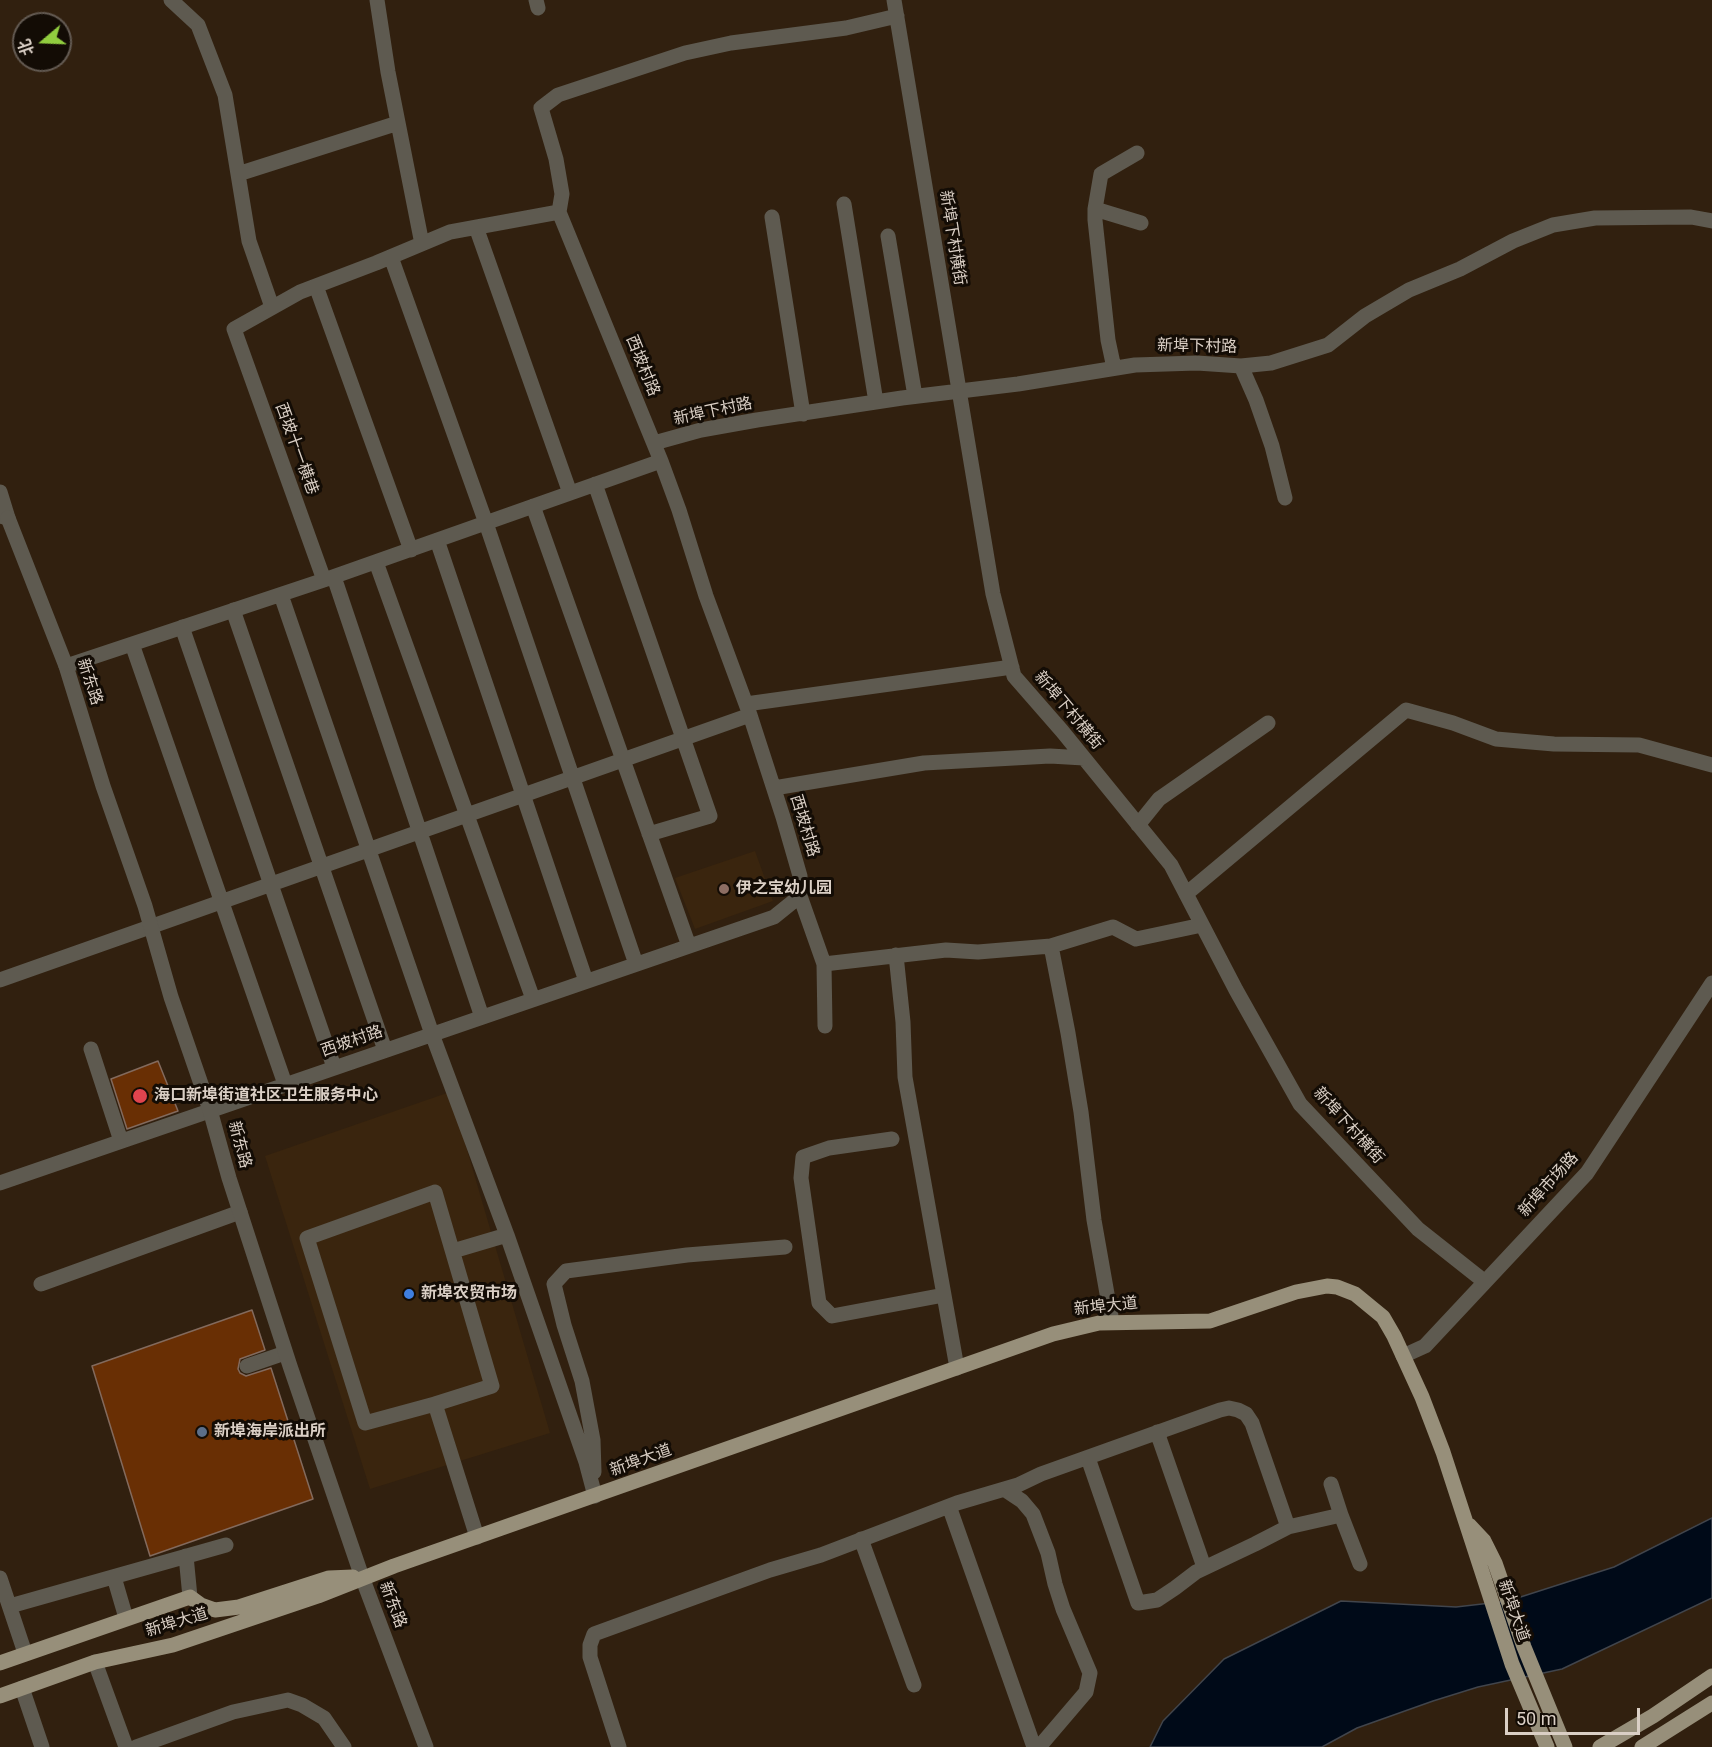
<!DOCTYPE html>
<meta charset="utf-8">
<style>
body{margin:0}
#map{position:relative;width:1712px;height:1747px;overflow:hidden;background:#31200f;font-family:Roboto,"Noto Sans SC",sans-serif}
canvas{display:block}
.north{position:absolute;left:12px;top:12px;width:60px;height:60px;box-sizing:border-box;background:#130c05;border:2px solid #635a52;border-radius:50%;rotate:251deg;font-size:16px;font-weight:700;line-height:24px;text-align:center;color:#dacfc5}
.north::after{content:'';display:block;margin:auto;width:21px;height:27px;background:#91cd3f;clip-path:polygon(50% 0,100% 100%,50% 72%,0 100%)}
.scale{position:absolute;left:1505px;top:1708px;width:135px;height:27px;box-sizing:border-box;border:3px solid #dacfc5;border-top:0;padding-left:8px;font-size:18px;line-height:21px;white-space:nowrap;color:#dacfc5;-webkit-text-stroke:4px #130c05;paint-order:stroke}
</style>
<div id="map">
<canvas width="1712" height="1747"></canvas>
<div class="north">北</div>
<div class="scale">50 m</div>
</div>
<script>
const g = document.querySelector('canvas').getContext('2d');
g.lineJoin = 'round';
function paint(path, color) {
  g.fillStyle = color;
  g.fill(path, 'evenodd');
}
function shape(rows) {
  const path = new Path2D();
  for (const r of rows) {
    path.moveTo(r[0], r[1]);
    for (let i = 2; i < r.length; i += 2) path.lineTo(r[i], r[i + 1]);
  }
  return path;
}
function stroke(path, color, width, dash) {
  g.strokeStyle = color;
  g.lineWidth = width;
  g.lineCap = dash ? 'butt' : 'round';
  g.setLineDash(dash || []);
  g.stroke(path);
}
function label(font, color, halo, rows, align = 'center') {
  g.font = font + ' Roboto,"Noto Sans SC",sans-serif';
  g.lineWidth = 6;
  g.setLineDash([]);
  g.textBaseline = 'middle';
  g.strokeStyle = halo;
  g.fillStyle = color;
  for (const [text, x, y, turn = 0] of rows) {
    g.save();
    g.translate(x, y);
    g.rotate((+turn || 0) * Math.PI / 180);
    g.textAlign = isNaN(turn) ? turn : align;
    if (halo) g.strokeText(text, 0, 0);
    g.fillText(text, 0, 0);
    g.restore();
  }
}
paint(shape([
 [755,851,773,901,695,929,675,878],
 [450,1092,550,1433,370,1489,265,1156]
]), '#3a250e');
const water = shape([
 [1712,1518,1712,1598,1562,1669,1478,1687,1433,1701,1357,1728,1322,1747,1150,1747,1163,1721,1224,1659,1341,1601,1456,1607,1508,1601,1614,1567,1712,1518]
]);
paint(water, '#000a18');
stroke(water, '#41454c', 1.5);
const building = shape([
 [158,1061,178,1111,127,1129,111,1079,158,1061],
 [252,1310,265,1350,240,1359,238,1369,240,1373,246,1376,271,1368,313,1499,150,1556,92,1366,252,1310]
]);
paint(building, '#692f04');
stroke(building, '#836a5d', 1.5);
stroke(shape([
 [171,0,198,25,225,95,249,241,272,307],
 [377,0,388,72,422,244],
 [536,0,538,8],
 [894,0,993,594,1014,676,1062,731,1171,865,1236,990,1300,1104,1418,1229,1485,1282],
 [238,174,398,123],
 [844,204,876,402],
 [1095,209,1141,223],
 [559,212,562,194,556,159,541,108,558,95,685,53,731,43,846,28,897,16],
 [772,217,803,414],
 [476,227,570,493],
 [888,236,915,396],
 [391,257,486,523,636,964],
 [316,286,411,550],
 [1241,366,1256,400,1272,446,1285,498],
 [1114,368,1108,340,1095,220,1095,209,1101,174,1137,153],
 [654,443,701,430,757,420,902,398,1018,384,1135,365,1197,363,1241,366,1271,363,1328,345,1365,316,1409,290,1460,269,1513,241,1553,225,1595,218,1691,217,1712,221],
 [595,484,710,816,649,834],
 [0,492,8,518,0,516],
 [533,506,689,946],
 [437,540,586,981],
 [376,562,533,999],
 [334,577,482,1017],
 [324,580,234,329,300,292,376,263,450,232,559,212],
 [281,595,432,1034,507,1235,586,1462,595,1496],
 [233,610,385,1050],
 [182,627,334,1067],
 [132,644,285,1084],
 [66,666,324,580,661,461],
 [746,704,1012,667],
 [774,788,924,763,1050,756,1084,758],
 [1138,825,1159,799,1268,723],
 [1186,894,1406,710,1453,723,1496,739,1554,744,1639,745,1712,765],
 [800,896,824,964,946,950,978,952,1051,946,1113,927,1136,939,1202,925],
 [1051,946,1068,1033,1081,1112,1094,1220,1112,1322],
 [896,955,903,1022,905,1077,944,1295],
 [824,964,825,1026],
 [0,980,750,715],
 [91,1049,121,1141],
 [892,1139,829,1148,803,1157,801,1178,819,1303,832,1316,944,1295,957,1368],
 [0,1183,774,917,800,896,800,876,783,817,750,715,706,596,679,510,661,461,559,212],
 [453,1251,507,1235],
 [41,1284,240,1212],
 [1403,1356,1425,1346,1587,1173,1712,983],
 [247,1366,285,1353],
 [435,1404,492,1386,435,1192,307,1238,365,1423,435,1404,477,1537],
 [1157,1432,1204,1567],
 [1088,1458,1138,1603,1157,1600,1175,1588,1196,1572,1255,1544,1288,1527,1341,1515,1360,1564],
 [594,1472,593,1440,582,1381,564,1325,554,1284,566,1271,687,1255,785,1247],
 [1331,1484,1341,1515],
 [1004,1489,1022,1501,1033,1514,1048,1553,1055,1584,1063,1609,1090,1673,1086,1692,1039,1747],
 [949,1506,1034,1747],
 [861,1539,914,1685],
 [186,1556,190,1597],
 [114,1577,126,1618],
 [0,1578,25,1653],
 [10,1606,226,1545],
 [95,1662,126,1747],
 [22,1688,42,1747],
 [136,1747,233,1712,288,1700,302,1705,324,1718,344,1747],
 [619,1747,590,1657,590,1645,594,1634,770,1570,821,1555,957,1503,1018,1485,1041,1474,1220,1410,1229,1408,1238,1410,1246,1414,1252,1423,1288,1527]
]), '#5e5a50', 15);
stroke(shape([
 [8,518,66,666,103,786,145,906,171,997,210,1110,229,1178,290,1366,362,1577,426,1747]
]), '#5e5a50', 15);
stroke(shape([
 [1469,1525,1484,1541,1495,1563,1524,1647,1565,1747],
 [0,1663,190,1597,201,1605,215,1610,239,1607,329,1578,353,1577],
 [0,1696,95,1662,173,1645,318,1596,394,1566,1053,1334,1099,1323,1210,1321,1296,1292,1327,1286,1337,1287,1355,1294,1383,1317,1394,1336,1422,1397,1443,1452,1512,1664,1547,1747],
 [1600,1747,1653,1716,1712,1676],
 [1642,1747,1712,1703]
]), '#978f7a', 15);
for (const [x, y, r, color] of [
 [724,889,6,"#8d6e63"],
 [140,1096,8,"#e0444e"],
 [409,1294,6,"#3f7fe0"],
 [202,1432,6,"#5c6f8a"]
]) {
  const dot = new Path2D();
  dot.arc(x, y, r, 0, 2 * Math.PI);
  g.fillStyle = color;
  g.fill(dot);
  stroke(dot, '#130c05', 2);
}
label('16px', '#dacfc5', '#130c05', [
 ["新埠下村横街",952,238,81],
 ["新埠下村路",1197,347,1],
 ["西坡村路",642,366,68],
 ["新埠下村路",713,412,-12],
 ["西坡十一横巷",296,449,70],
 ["新东路",89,682,72],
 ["新埠下村横街",1068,711,50],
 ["西坡村路",804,826,73],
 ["西坡村路",352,1042,-19],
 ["新埠下村横街",1348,1126,48],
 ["新东路",239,1145,75],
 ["新埠市场路",1549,1185,-48],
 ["新埠大道",1106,1307,-6],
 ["新埠大道",641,1461,-20],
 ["新东路",392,1605,69],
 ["新埠大道",1513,1611,71],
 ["新埠大道",177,1623,-17]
]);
label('bold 16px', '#dacfc5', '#130c05', [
 ["伊之宝幼儿园",736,889],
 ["海口新埠街道社区卫生服务中心",154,1096],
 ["新埠农贸市场",421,1294],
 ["新埠海岸派出所",214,1432]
], 'left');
</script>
